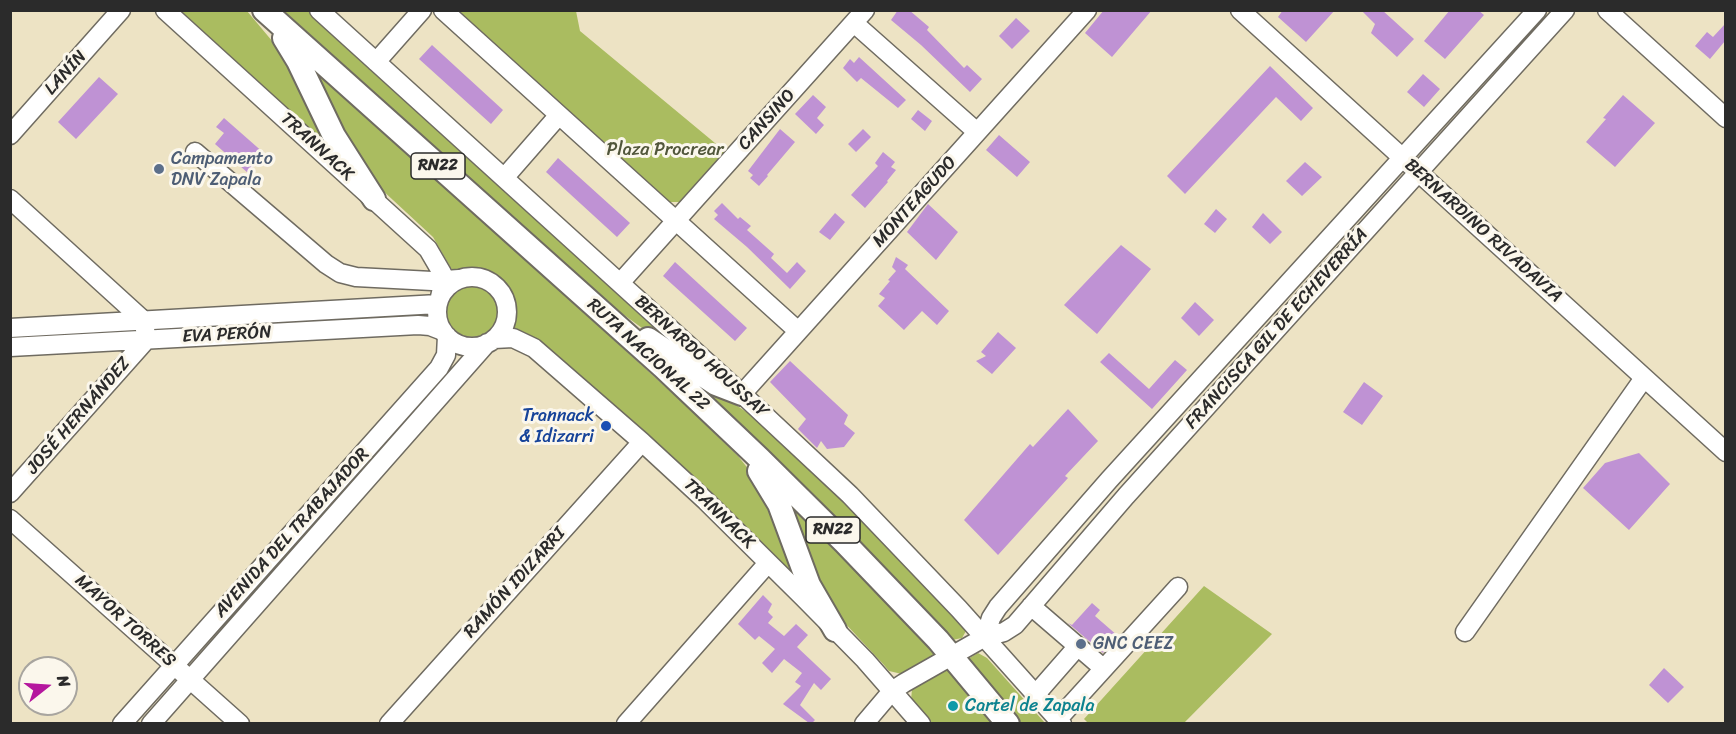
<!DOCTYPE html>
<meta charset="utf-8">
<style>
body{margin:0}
#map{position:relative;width:1736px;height:734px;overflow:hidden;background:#ede3c4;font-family:Sriracha,sans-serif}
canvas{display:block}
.frame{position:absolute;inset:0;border:12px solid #2b2b2b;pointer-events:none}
.north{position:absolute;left:18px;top:656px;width:60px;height:60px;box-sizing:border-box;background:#fbf7ec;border:2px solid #a8a59f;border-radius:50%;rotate:73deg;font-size:16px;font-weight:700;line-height:24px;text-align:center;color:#2b2b2b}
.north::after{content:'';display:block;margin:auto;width:21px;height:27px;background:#b5179e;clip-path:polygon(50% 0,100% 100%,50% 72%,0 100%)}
</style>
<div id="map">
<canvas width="1736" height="734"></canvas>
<div class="frame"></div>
<div class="north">N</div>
</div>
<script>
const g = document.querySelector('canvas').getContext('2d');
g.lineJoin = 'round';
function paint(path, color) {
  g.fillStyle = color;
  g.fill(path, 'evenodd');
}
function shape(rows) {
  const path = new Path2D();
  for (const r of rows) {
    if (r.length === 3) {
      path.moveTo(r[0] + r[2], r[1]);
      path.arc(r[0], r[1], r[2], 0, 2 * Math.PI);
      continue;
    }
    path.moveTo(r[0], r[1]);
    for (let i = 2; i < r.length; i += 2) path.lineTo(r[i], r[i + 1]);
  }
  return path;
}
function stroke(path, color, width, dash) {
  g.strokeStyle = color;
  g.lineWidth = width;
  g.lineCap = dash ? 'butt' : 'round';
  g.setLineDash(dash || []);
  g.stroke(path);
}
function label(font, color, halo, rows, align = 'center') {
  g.font = font + ' Sriracha,sans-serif';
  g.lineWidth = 6;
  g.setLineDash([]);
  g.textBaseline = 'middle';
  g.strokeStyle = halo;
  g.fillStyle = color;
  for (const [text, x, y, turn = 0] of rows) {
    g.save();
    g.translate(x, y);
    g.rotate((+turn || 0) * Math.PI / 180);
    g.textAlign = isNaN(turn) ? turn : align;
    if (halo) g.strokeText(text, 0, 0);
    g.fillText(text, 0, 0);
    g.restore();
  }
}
paint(shape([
 [176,11,247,11,283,54,343,162],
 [284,11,311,11,688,354,642,328,609,304],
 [454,11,576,11,580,31,727,153,681,202,668,202],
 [299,54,680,400,738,456,761,485,804,587,512,329,516,305,509,287,501,280,483,269,473,268,452,270,433,237,367,176],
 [472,310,27],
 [658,353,751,415,840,495,965,626,966,631,962,638,952,640],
 [775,485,936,653,934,655,902,674,889,671,884,665,827,604],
 [1204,586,1272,634,1184,723,1088,723,1084,719],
 [978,653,987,658,1045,723,1016,723,968,659],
 [951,669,1000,723,928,723,911,700,912,689,915,686,944,670]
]), '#aabc60');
paint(shape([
 [898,10,909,10,929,27,927,30,964,68,967,65,982,79,970,92,921,45,891,20],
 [1104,10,1152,10,1112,57,1085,33],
 [1283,10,1335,10,1306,42,1278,17],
 [1361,10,1382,10,1414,39,1397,57,1371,33,1375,24],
 [1450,10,1478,10,1484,15,1445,59,1424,41],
 [1016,18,1030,31,1012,49,999,36],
 [1725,24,1725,41,1710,59,1695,46,1707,32,1713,37],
 [432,45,503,110,491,124,419,59],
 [859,57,906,100,898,108,861,78,857,82,843,68,850,59,854,63],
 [1270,66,1313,108,1301,121,1276,97,1185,194,1167,176],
 [1423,74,1440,89,1424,107,1407,92],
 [99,77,118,94,76,139,58,122],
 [813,95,826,107,817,118,824,125,816,134,795,114],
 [1623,95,1655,123,1615,167,1586,142,1606,119,1603,118],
 [918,110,932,121,925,131,911,119],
 [224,118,265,154,248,173,215,144,224,133,216,127],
 [780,129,795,142,767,175,768,176,759,186,750,178,753,175,748,171],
 [863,129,871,137,856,152,848,144],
 [999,135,1030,162,1017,177,986,150],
 [883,152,895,162,891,167,896,170,887,181,888,182,865,208,851,195,878,166,875,163],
 [558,158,630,223,617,237,546,172],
 [1305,162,1322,177,1302,196,1286,181],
 [722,203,738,219,740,217,751,226,747,230,774,254,771,258,787,273,797,262,806,271,790,289,747,247,714,219,718,215,714,211],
 [928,204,958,232,936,260,907,232],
 [1216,209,1227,219,1215,233,1204,224],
 [835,213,845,222,830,240,819,232],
 [1263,213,1282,232,1270,244,1252,227],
 [1121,245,1151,269,1097,334,1064,305],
 [896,257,908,265,905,269,949,311,937,325,922,311,904,330,878,306,885,298,879,294,890,281,888,280,896,271,892,267],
 [675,262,747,328,735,341,663,276],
 [1195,302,1214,320,1199,336,1181,318],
 [998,332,1016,348,992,374,976,361,986,356,981,352],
 [1109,353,1149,389,1175,360,1187,370,1152,409,1100,362],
 [790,361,848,415,844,424,855,433,844,447,827,449,821,441,817,448,798,429,806,419,770,382],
 [1364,382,1383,396,1362,425,1343,412],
 [1068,409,1098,441,1065,476,1068,478,998,555,964,520,1030,444,1033,447],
 [1639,453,1670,484,1629,530,1583,488,1605,463],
 [763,595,772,604,768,612,773,617,768,623,784,636,796,624,808,635,797,647,831,679,821,690,814,683,800,705,815,720,812,723,809,723,783,704,801,686,795,682,802,673,784,659,772,673,762,663,775,649,759,636,755,640,738,624],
 [1092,603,1100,610,1095,616,1118,636,1103,653,1068,623,1072,625],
 [1664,668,1684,687,1668,703,1649,685]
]), '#bf92d4');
const minor = shape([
 [165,10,428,249,442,273,443,284,440,297],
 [319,10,742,394,850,495,959,609,1062,724],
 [443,10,798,331],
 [1240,10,1726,452],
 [1607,10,1726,118],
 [854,23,977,132],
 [376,62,422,10],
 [10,135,121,10],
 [195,152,326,264,340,273,356,277,432,281,459,279],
 [504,178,559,115],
 [10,199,143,320,147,339,10,493],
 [472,312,35],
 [620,283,865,10],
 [10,328,438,304],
 [494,339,513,338,534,348,642,442,706,501,804,598,865,660,921,724],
 [10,347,418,325,430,326,443,331],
 [742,394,1087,10],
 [10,519,240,724],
 [1031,606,1103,668],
 [1465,632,1644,378],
 [985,637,991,618,998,607,1109,480,1537,10],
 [1036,694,1078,646],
 [1058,719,1178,587],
 [122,724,439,368,446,355,447,336],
 [151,724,487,343],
 [389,724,642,442],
 [626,724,768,563],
 [864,724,892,691,904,683,985,637,1004,632,1015,625,1126,496,1565,10]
]);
const major = shape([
 [264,10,663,367,760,459,844,542,938,640,1008,724],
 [284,38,298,61,334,136,374,199],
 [648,339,716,384,742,394],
 [759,471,779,504,809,585,835,630]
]);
stroke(minor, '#6f6b61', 21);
stroke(major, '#6f6b61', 26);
stroke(minor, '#fff', 18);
stroke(major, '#fff', 22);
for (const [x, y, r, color] of [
 [159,169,6,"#5c6f8a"],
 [606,426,6,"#1a4fb4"],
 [1081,644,6,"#5c6f8a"],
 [953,706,6,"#0f9aa8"]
]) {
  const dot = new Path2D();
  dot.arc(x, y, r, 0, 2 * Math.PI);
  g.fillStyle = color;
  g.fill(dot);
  stroke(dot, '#fbf7ec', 2);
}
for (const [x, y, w] of [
 [438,166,54],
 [833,530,54]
]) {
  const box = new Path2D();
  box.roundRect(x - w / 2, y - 13, w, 26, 4.5);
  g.fillStyle = '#fbf7ec';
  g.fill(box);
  stroke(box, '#2b2b2b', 1.5);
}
label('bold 16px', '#2b2b2b', null, [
 ["RN22",438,166],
 ["RN22",833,530]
]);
label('18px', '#2b2b2b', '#fbf7ec', [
 ["LANÍN",66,73,-48],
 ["CANSINO",767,120,-48],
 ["TRANNACK",317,147,42],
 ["MONTEAGUDO",915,202,-48],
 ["BERNARDINO RIVADAVIA",1483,231,42],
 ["FRANCISCA GIL DE ECHEVERRÍA",1277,329,-48],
 ["EVA PERÓN",227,335,-3],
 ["RUTA NACIONAL 22",648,355,42],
 ["BERNARDO HOUSSAY",701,357,42],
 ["JOSÉ HERNÁNDEZ",79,416,-49],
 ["TRANNACK",719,514,44],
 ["AVENIDA DEL TRABAJADOR",292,533,-48],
 ["RAMÓN IDIZARRI",515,583,-48],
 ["MAYOR TORRES",125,621,42]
]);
label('18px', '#51563b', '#fbf7ec', [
 ["Plaza Procrear",665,150]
]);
label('18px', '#4e5e75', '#fbf7ec', [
 ["Campamento",171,159],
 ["DNV Zapala",171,180],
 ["GNC CEEZ",1093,644]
], 'left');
label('18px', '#164399', '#fbf7ec', [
 ["Trannack",594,416],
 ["& Idizarri",594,437]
], 'right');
label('18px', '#0d838f', '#fbf7ec', [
 ["Cartel de Zapala",965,706]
], 'left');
</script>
